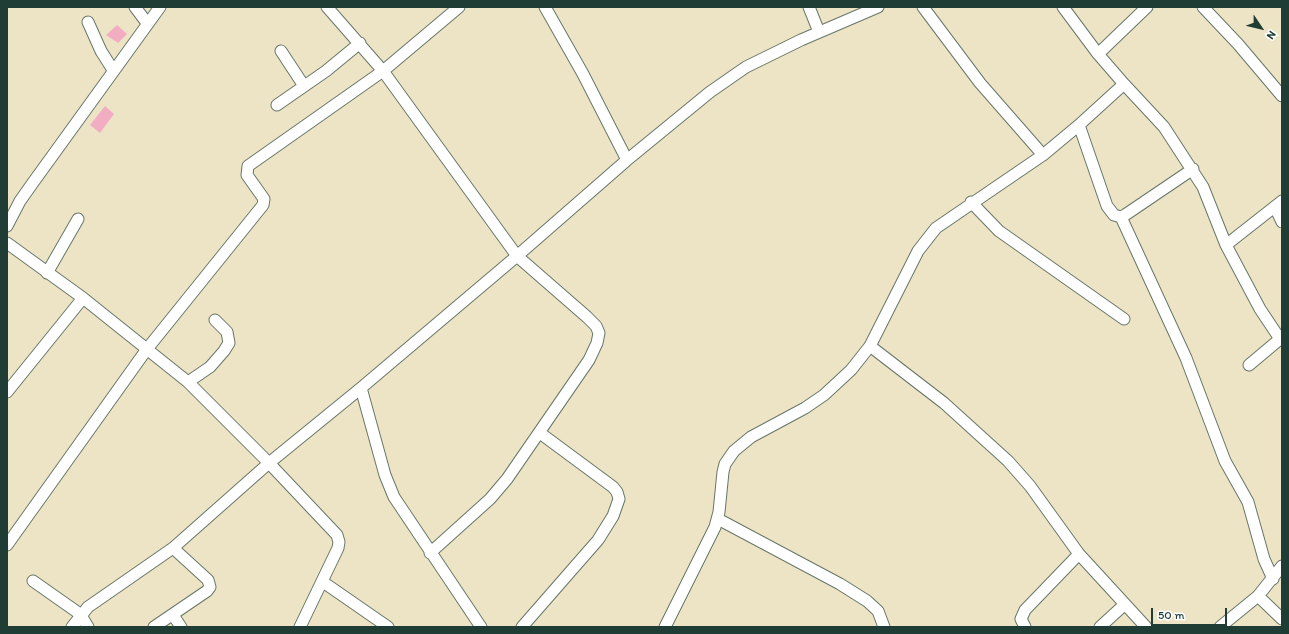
<!DOCTYPE html>
<style>
body{margin:0}
#map{position:relative;width:1289px;height:634px;overflow:hidden;background:#ede4c6;font-family:Itim,sans-serif}
canvas{display:block}
.frame{position:absolute;inset:0;border:8px solid #1f3d34;pointer-events:none}
.north{position:absolute;left:1241px;top:8px;width:40px;height:40px;-webkit-text-stroke:3px #fff;paint-order:stroke;rotate:125deg;font-size:11px;font-weight:700;line-height:16px;text-align:center;color:#1f3d34}
.north::after{content:'';display:block;margin:auto;width:14px;height:18px;background:#1f3d34;clip-path:polygon(50% 0,100% 100%,50% 72%,0 100%)}
.scale{position:absolute;left:1151px;top:608px;width:76px;height:18px;box-sizing:border-box;border:2px solid #1f3d34;border-top:0;padding-left:5px;font-size:12px;line-height:14px;white-space:nowrap;color:#1f3d34;-webkit-text-stroke:3px #fff;paint-order:stroke}
</style>
<div id="map">
<canvas width="1289" height="634"></canvas>
<div class="frame"></div>
<div class="north">N</div>
<div class="scale">50 m</div>
</div>
<script>
const g = document.querySelector('canvas').getContext('2d');
g.lineJoin = 'round';
function paint(path, color) {
  g.fillStyle = color;
  g.fill(path, 'evenodd');
}
function shape(rows) {
  const path = new Path2D();
  for (const r of rows) {
    path.moveTo(r[0], r[1]);
    for (let i = 2; i < r.length; i += 2) path.lineTo(r[i], r[i + 1]);
  }
  return path;
}
function stroke(path, color, width, dash) {
  g.strokeStyle = color;
  g.lineWidth = width;
  g.lineCap = dash ? 'butt' : 'round';
  g.setLineDash(dash || []);
  g.stroke(path);
}
paint(shape([
 [117,25,127,34,118,43,106,35],
 [105,106,114,114,100,133,90,125]
]), '#f3adc3');
const minor = shape([
 [135,7,147,23],
 [327,7,383,71,517,256,587,317,596,326,599,333,597,343,589,360,507,479,490,499,430,553],
 [545,7,583,74,627,160],
 [809,7,819,32],
 [923,7,980,83,1043,155],
 [1063,7,1098,54,1124,84,1164,127,1203,187,1226,245,1260,309,1280,339,1249,365],
 [1203,7,1238,44,1282,96],
 [88,22,101,51,113,70],
 [281,51,304,86],
 [1098,54,1147,7],
 [277,105,326,71,360,43],
 [1079,125,1107,206,1114,215,1121,217,1125,215,1193,169],
 [971,202,999,231,1124,319],
 [1275,207,1282,222],
 [1121,217,1186,358,1225,461,1248,502,1264,559,1273,579],
 [7,226,20,201,32,184,160,7],
 [7,243,83,298,188,382,269,463,337,535,339,542,338,548,300,627],
 [1226,245,1282,201],
 [47,273,78,219],
 [870,346,944,403,1008,461,1030,486,1079,554,1146,627],
 [188,382,210,367,224,351,229,343,227,332,215,320],
 [361,388,385,475,394,497,481,627],
 [7,392,83,298],
 [718,519,840,584,867,601,878,611,884,627],
 [7,545,147,349,263,205,264,199,247,175,248,166,383,71,459,7],
 [33,581,80,614,88,627],
 [323,582,388,627],
 [1258,596,1282,619],
 [173,615,181,627],
 [72,627,88,607,173,548,269,463,361,388,517,256,627,160,710,92,746,67,801,40,878,7],
 [154,627,207,591,210,587,208,580,173,548],
 [522,627,598,540,613,516,619,499,617,492,613,487,540,433],
 [665,627,715,527,719,512,723,472,725,464,734,451,751,437,805,408,824,395,851,370,870,346,918,251,936,228,1043,155,1079,125,1124,84],
 [1025,627,1021,619,1025,610,1079,554],
 [1100,627,1124,605],
 [1220,627,1258,596,1282,566]
]);
stroke(minor, '#677767', 13);
stroke(minor, '#fff', 11);
</script>
